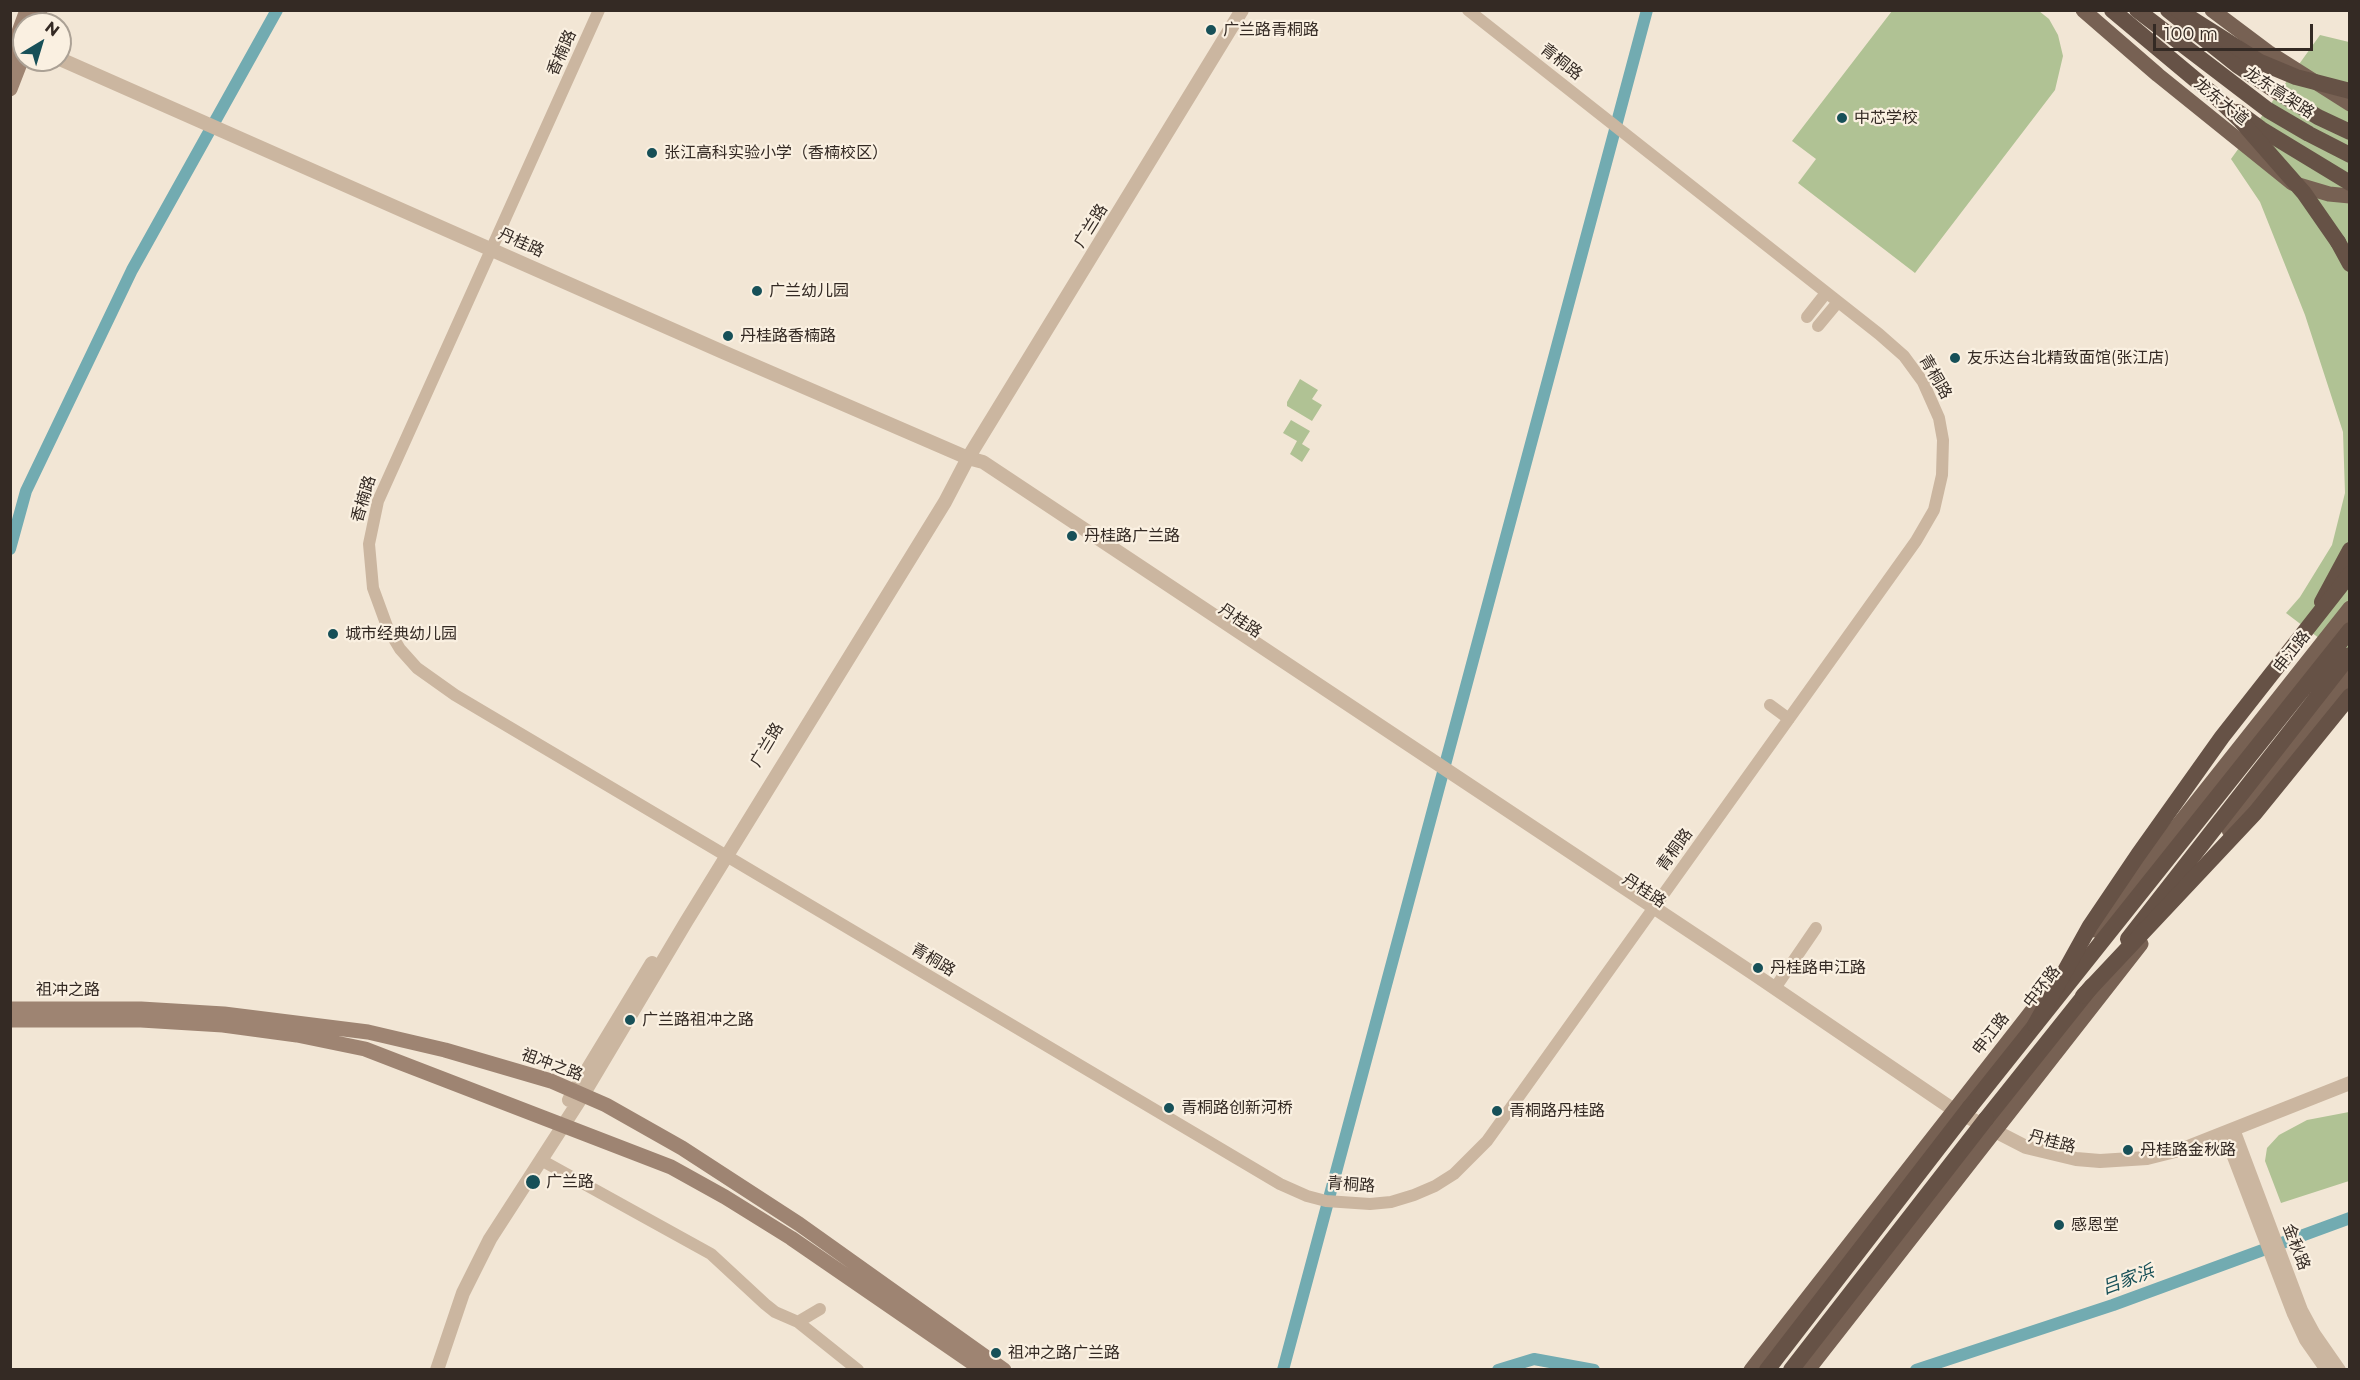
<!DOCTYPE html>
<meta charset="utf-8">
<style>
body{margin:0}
#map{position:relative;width:2360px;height:1380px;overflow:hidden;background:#f2e6d5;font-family:Montserrat,sans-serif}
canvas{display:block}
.frame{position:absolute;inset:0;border:12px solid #342a24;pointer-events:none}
.north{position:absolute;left:12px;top:12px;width:60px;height:60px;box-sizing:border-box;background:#faf0e1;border:2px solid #aba195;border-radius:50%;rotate:38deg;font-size:16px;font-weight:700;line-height:24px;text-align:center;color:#342a24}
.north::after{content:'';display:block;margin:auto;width:21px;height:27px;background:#175058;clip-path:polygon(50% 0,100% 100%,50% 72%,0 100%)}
.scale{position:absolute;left:2153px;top:24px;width:160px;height:27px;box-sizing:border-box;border:3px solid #342a24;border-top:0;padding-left:8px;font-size:18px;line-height:21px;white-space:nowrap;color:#342a24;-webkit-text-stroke:4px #faf0e1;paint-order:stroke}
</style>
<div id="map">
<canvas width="2360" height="1380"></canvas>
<div class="frame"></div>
<div class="north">N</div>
<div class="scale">100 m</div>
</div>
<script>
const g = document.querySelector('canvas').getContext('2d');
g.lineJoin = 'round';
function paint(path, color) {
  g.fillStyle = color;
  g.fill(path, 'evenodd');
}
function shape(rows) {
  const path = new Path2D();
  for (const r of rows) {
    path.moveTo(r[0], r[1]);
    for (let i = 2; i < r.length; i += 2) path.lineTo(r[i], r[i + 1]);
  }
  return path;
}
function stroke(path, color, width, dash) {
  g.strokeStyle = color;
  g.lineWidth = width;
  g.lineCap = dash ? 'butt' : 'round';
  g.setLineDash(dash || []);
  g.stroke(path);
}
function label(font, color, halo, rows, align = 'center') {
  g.font = font + ' Montserrat,"Noto Sans SC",sans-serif';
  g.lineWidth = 4.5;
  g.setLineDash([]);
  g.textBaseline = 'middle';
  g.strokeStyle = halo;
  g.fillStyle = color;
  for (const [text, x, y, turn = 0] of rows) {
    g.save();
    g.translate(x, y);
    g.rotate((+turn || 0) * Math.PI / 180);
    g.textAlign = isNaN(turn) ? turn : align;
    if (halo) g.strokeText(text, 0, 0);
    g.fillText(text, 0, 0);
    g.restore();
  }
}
paint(shape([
 [1892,11,2039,11,2049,19,2058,35,2063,56,2055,90,1915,273,1798,183,1816,159,1792,141],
 [2320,35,2349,42,2349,661,2286,613,2300,597,2332,545,2345,493,2343,432,2305,315,2260,202,2231,159],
 [1300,379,1318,390,1312,399,1322,405,1312,421,1287,406,1287,402],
 [1291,420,1310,431,1302,444,1310,449,1302,462,1290,454,1297,441,1283,433],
 [2349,1112,2349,1181,2281,1203,2265,1161,2267,1148,2279,1135,2307,1120]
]), '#b0c294');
stroke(shape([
 [10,549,26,491,132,270,277,10],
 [1283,1370,1647,10],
 [1498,1370,1534,1359,1594,1370],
 [1916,1370,2113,1305,2350,1218]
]), '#72abb1', 12);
stroke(shape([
 [599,10,378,501,369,544,373,588,388,629,400,649,417,668,455,695,1280,1184,1307,1196,1326,1201,1370,1204,1391,1202,1414,1195,1435,1186,1454,1174,1487,1141,1916,541,1934,510,1942,475,1943,440,1939,418,1923,382,1904,356,1879,334,1468,10],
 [1807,317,1826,293],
 [1818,326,1838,302],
 [1770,705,1789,719],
 [1775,988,1816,928],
 [2234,1129,2302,1310,2315,1334,2340,1370],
 [2224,1133,2293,1314,2305,1340,2326,1370],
 [541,1160,711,1254,765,1304,775,1312,798,1322,858,1370],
 [798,1322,820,1309]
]), '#cbb6a0', 12);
stroke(shape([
 [60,59,723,352,968,458,983,462,1754,974,1954,1110,2026,1147,2076,1159,2100,1161,2147,1158,2183,1149,2350,1083],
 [569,1100,652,963],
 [437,1370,463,1293,490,1239,583,1095,686,922,945,502,968,458,1242,10]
]), '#cbb6a0', 14);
stroke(shape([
 [35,24,40,10],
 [10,56,27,10],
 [10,89,24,53],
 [10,1009,141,1009,224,1014,368,1032,445,1050,551,1081,606,1105,682,1148,799,1224,1004,1370],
 [10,1020,141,1020,223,1025,297,1035,365,1049,671,1167,725,1197,791,1238,983,1370]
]), '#9e8472', 15);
stroke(shape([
 [2083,10,2158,75,2292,183,2329,194,2350,196],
 [2212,10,2268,52,2350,104],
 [2229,830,2350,677],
 [2095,930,2350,608],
 [1751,1370,2049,989],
 [1808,1370,2141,944]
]), '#776153', 15);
stroke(shape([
 [2137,10,2268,110,2309,134,2350,155],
 [2168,10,2237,65,2279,93,2318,117,2350,132],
 [2238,112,2261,129,2350,183],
 [2338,242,2350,264],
 [2322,602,2350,550],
 [2128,939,2350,655],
 [1970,1107,2350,630],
 [1986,1119,2092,986]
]), '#665246', 16);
stroke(shape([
 [2112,10,2215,96,2240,120,2304,193,2338,242],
 [2178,10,2260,62,2296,77,2350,91],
 [2083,996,2255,813,2350,696],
 [2035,1025,2090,926,2138,855,2222,737,2350,574],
 [1767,1370,1970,1107],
 [1791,1370,1986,1119]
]), '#665246', 16);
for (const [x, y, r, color] of [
 [1211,30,6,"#175058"],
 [1842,118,6,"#175058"],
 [652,153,6,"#175058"],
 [757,291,6,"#175058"],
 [728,336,6,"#175058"],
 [1955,358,6,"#175058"],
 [1072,536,6,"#175058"],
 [333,634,6,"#175058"],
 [1758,968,6,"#175058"],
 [630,1020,6,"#175058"],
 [1169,1108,6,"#175058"],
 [1497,1111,6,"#175058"],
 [2128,1150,6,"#175058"],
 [533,1182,8,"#175058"],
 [2059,1225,6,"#175058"],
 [996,1353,6,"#175058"]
]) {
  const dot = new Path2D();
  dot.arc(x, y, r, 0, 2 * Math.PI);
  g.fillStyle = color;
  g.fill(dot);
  stroke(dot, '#faf0e1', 2);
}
label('16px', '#342a24', '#faf0e1', [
 ["广兰路青桐路",1223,30],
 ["中芯学校",1854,118],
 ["张江高科实验小学（香楠校区）",664,153],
 ["广兰幼儿园",769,291],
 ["丹桂路香楠路",740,336],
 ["友乐达台北精致面馆(张江店)",1967,358],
 ["丹桂路广兰路",1084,536],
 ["城市经典幼儿园",345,634],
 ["丹桂路申江路",1770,968],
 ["广兰路祖冲之路",642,1020],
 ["青桐路创新河桥",1181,1108],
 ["青桐路丹桂路",1509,1111],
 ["丹桂路金秋路",2140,1150],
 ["广兰路",546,1182],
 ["感恩堂",2071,1225],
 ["祖冲之路广兰路",1008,1353]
], 'left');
label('16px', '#342a24', '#faf0e1', [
 ["香楠路",562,53,-66],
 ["青桐路",1561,62,38],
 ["龙东高架路",2279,93,33],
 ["龙东大道",2221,102,39],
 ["广兰路",1091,226,-58],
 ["丹桂路",521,243,24],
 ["青桐路",1935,377,60],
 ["香楠路",364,499,-73],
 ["丹桂路",1240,621,34],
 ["申江路",2292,652,-52],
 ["广兰路",767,745,-59],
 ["青桐路",1675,850,-54],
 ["丹桂路",1644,891,33],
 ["青桐路",933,960,31],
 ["中环路",2042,987,-52],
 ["祖冲之路",68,990],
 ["申江路",1991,1034,-52],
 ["祖冲之路",552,1065,20],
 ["丹桂路",2052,1142,15],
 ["青桐路",1351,1185,4],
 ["金秋路",2296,1247,69]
]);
label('italic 18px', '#175058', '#faf0e1', [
 ["吕家浜",2128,1280,-20]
]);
</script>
